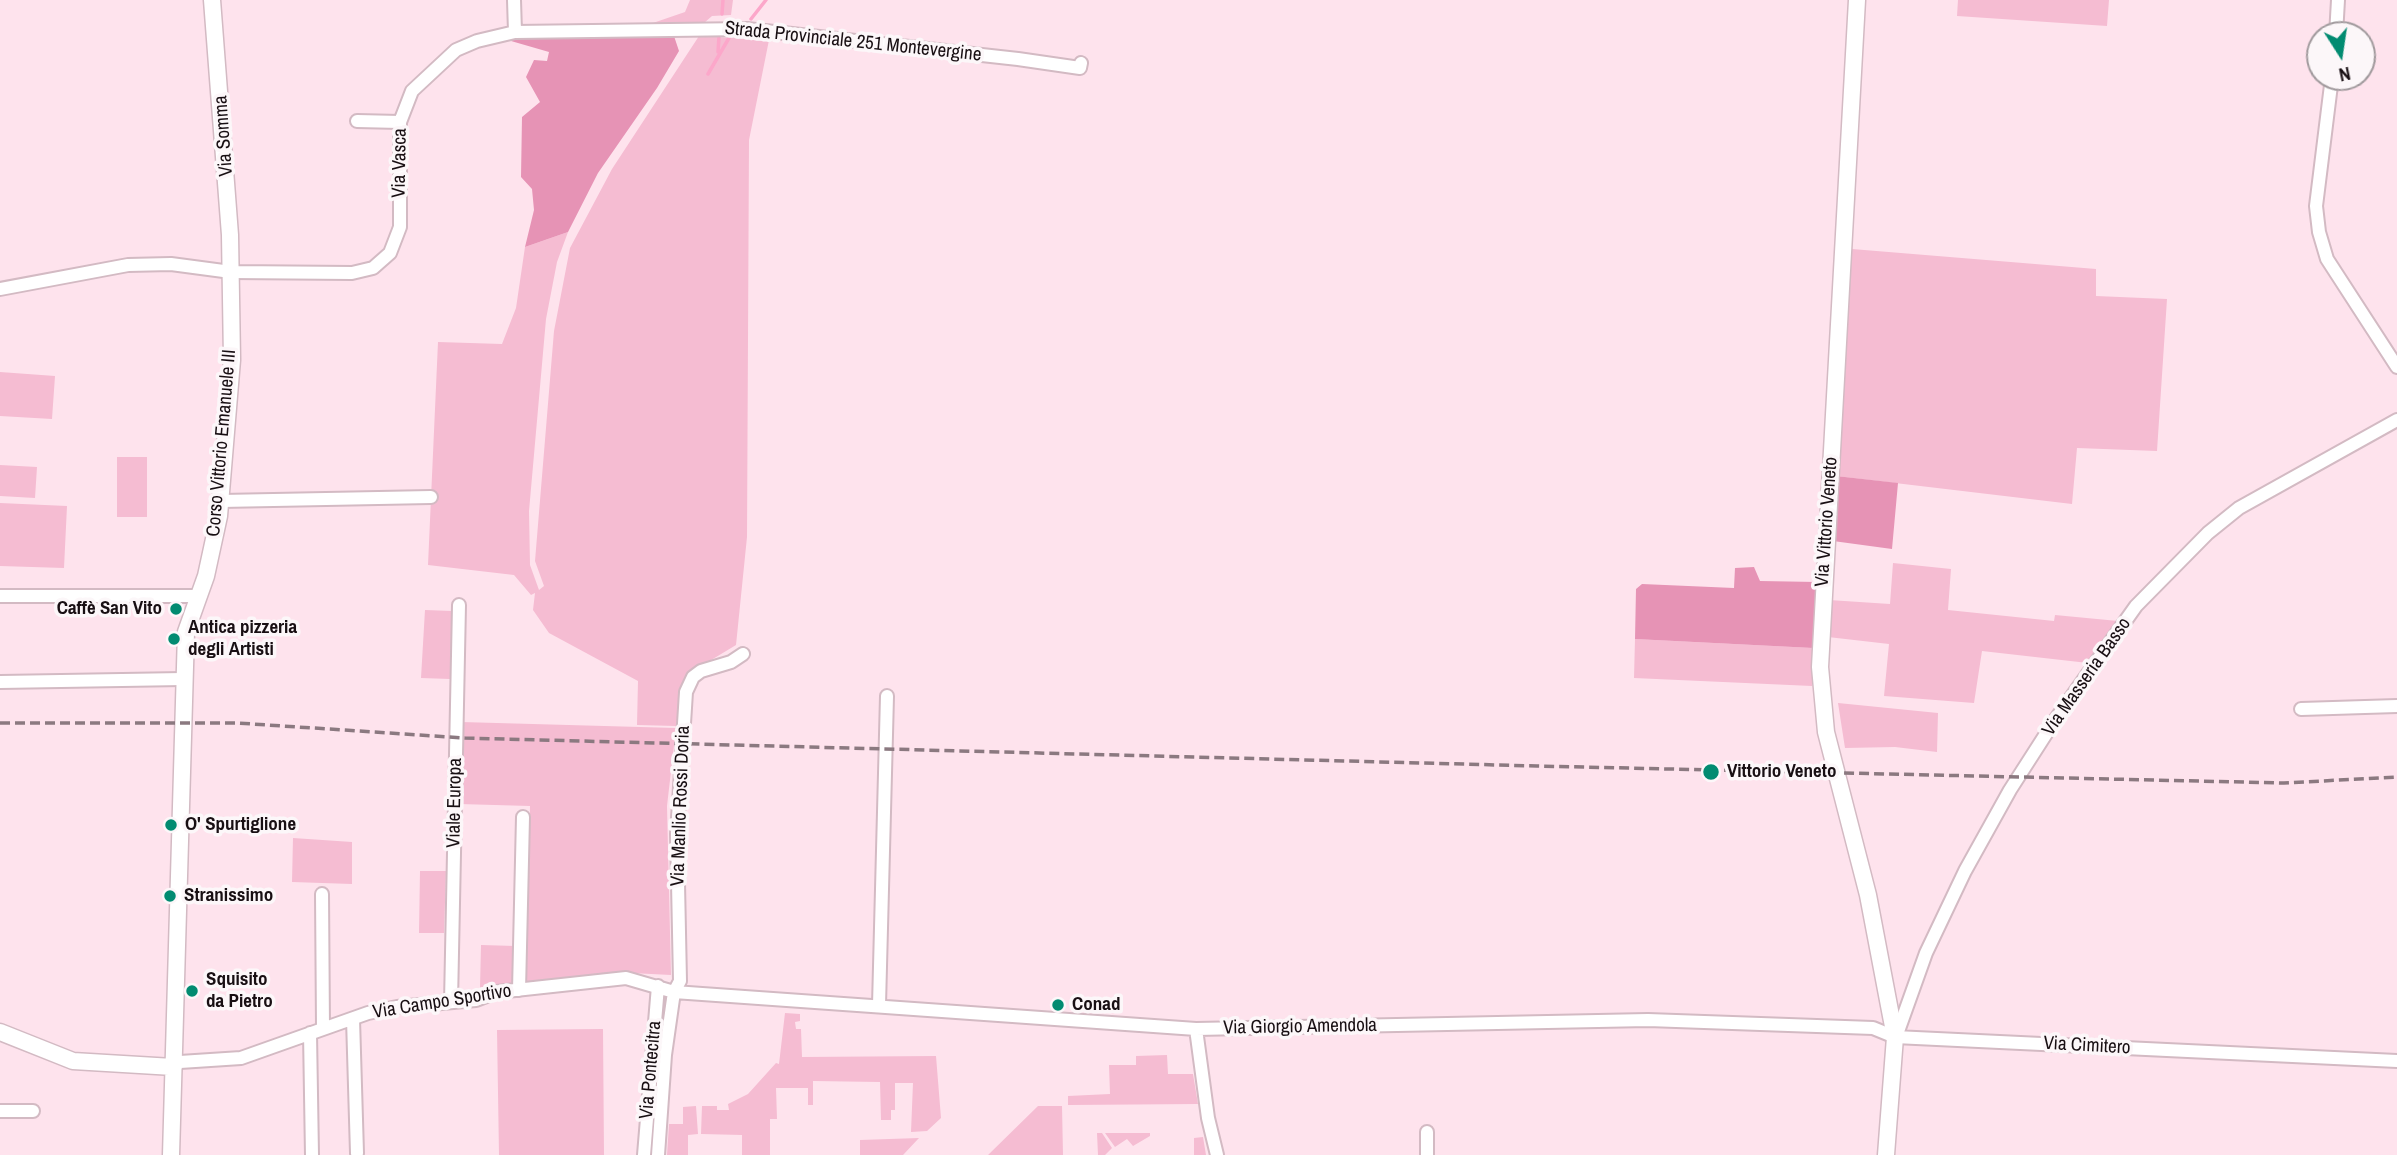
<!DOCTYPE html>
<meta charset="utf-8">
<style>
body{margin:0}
#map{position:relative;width:2397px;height:1155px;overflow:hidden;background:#fee3ed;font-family:"Archivo Narrow",sans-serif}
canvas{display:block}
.north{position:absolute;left:2306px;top:21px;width:70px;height:70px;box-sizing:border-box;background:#fcf7f9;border:2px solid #a19a9d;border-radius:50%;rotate:168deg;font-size:19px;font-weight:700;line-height:28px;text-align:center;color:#180f13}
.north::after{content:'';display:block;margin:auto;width:24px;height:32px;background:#028b71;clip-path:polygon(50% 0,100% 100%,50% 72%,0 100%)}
</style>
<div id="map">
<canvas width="2397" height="1155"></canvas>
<div class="north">N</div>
</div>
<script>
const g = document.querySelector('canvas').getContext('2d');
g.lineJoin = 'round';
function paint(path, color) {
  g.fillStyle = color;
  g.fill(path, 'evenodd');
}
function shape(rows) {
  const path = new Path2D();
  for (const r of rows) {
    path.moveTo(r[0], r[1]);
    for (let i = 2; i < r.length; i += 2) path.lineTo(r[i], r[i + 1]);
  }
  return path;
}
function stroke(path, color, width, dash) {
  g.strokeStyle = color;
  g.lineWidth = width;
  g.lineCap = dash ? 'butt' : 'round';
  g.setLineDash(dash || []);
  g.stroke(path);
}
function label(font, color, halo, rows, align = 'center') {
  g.font = font + ' "Archivo Narrow",sans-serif';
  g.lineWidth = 7;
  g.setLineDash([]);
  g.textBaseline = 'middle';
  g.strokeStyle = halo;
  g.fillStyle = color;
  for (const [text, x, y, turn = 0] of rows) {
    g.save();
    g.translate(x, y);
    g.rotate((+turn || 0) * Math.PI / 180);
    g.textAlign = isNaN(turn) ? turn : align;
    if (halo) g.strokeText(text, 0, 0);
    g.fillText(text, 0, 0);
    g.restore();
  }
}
paint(shape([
 [690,0,733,0,731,15,712,16,704,23,687,25,650,24,685,12],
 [1958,0,2109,0,2107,26,1957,16],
 [699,36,769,40,749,140,747,537,736,645,688,674,676,726,637,725,638,681,549,633,533,610,535,593,531,595,514,575,428,565,438,342,502,344,516,308,525,247,568,232,557,262,546,319,529,511,530,565,539,590,544,586,535,561,554,331,570,248,612,169],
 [1852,249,2096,269,2096,296,2167,299,2157,451,2077,448,2072,504,1836,476],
 [0,372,55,376,52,419,0,416],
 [117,457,147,457,147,517,117,517],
 [0,465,37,467,35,498,0,496],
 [0,503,67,506,64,568,0,566],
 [1893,563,1951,569,1948,610,2054,621,2055,615,2118,621,2088,663,1982,651,1974,703,1884,696,1889,644,1828,637,1829,600,1890,604],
 [425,610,452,611,450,679,421,678],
 [1635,639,1813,648,1812,686,1634,678],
 [1838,703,1938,713,1937,752,1895,747,1845,748],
 [461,722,676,728,667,806,671,975,612,972,526,983,530,806,459,804],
 [293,838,352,842,352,884,292,882],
 [420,871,446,871,444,933,419,933],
 [481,945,515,946,514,984,480,988],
 [785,1013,800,1014,800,1021,795,1022,796,1029,801,1029,802,1057,936,1056,941,1118,927,1131,911,1132,913,1083,895,1083,895,1110,891,1110,891,1120,881,1120,880,1082,813,1081,813,1105,808,1105,808,1088,776,1088,777,1119,770,1119,770,1155,742,1155,742,1135,701,1134,702,1106,717,1106,717,1110,729,1110,728,1104,748,1094,776,1063,779,1064],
 [603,1029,604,1155,499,1155,497,1030],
 [1167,1055,1168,1074,1193,1074,1198,1104,1068,1105,1068,1096,1110,1094,1109,1065,1136,1065,1136,1056],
 [696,1106,698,1134,688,1135,688,1155,667,1155,669,1124,683,1124,683,1107],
 [1038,1106,1062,1106,1063,1155,988,1155],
 [1097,1133,1102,1133,1112,1148,1105,1155,1098,1155],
 [1105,1133,1150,1133,1150,1136,1133,1146,1127,1139,1115,1147],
 [1203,1137,1206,1155,1194,1155,1194,1138],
 [919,1138,903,1155,860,1155,860,1140]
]), '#f5bcd2');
paint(shape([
 [673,33,679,51,657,88,598,173,568,232,525,247,534,210,532,189,521,177,522,117,540,102,526,77,534,60,547,61,549,52,511,41,512,35],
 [1836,476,1898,483,1892,549,1833,541],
 [1754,567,1760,581,1817,582,1813,648,1635,639,1636,589,1642,584,1734,588,1735,568]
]), '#e693b5');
stroke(shape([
 [722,14,723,0],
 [751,19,766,0],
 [718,52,719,37],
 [708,74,729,38]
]), '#fca7ca', 3.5);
const minor = shape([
 [514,0,515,32],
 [2336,35,2338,0],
 [2332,77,2316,206,2319,232,2327,259,2397,367],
 [357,121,400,122],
 [0,289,128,265,171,264,231,272,352,273,373,268,390,253,400,227,400,122,412,91,456,50,477,41,515,32,747,29,1018,59,1080,68,1081,63],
 [221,501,431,497],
 [0,596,197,596],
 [0,682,183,679],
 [2301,709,2397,706],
 [322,894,323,1028],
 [519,990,523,817],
 [451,1002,459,605],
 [879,1005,887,696],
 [353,1019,357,1153],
 [1196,1029,1208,1118,1217,1155],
 [310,1033,312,1155],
 [1896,1037,1926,953,1965,871,2010,790,2053,723,2136,606,2208,533,2239,508,2397,420],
 [173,1067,180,1062,241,1058,368,1013,397,1007,476,1000,497,992,626,978,674,992,1196,1029,1648,1020,1873,1028,1895,1037,2397,1061],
 [0,1111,33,1111],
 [644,1155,658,986],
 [658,1155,665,1055,674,992,680,981,677,834,686,692,693,677,701,671,731,662,743,654],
 [1427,1155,1427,1132]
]);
const tertiary = shape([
 [1857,0,1820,667,1826,732,1868,895,1895,1037,1886,1155],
 [0,1032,73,1061,173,1067],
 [171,1155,186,632,206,576,219,516,232,360,230,235,212,0]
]);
stroke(minor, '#d3bac3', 16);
stroke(tertiary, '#d3bac3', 19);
stroke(minor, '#fff', 12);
stroke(tertiary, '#fff', 16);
stroke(shape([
 [0,723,237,723,465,738,1537,766,2284,783,2397,777]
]), '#8b7980', 3.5, [10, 5]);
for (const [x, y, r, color] of [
 [176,609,7,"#028b71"],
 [174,639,7,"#028b71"],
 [1711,772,9,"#028b71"],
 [171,825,7,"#028b71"],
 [170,896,7,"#028b71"],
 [192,991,7,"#028b71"],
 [1058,1005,7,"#028b71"]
]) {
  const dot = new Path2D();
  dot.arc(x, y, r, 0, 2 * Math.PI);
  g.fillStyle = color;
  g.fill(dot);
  stroke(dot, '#fcf7f9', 2.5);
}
label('19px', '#180f13', '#fcf7f9', [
 ["Strada Provinciale 251 Montevergine",853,42,6],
 ["Via Somma",224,136,-94],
 ["Via Vasca",400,163,-89],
 ["Corso Vittorio Emanuele III",222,443,-85],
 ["Via Vittorio Veneto",1827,522,-86],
 ["Via Masseria Basso",2087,677,-55],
 ["Viale Europa",455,803,-89],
 ["Via Manlio Rossi Doria",681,806,-88],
 ["Via Campo Sportivo",442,1002,-9],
 ["Via Giorgio Amendola",1300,1027,-1],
 ["Via Cimitero",2087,1046,3],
 ["Via Pontecitra",651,1070,-85]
]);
label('bold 19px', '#180f13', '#fcf7f9', [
 ["Caffè San Vito",162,609,"right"],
 ["Antica pizzeria",188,628],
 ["degli Artisti",188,650],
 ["Vittorio Veneto",1727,772],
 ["O' Spurtiglione",185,825],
 ["Stranissimo",184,896],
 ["Squisito",206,980],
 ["da Pietro",206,1002],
 ["Conad",1072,1005]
], 'left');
</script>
